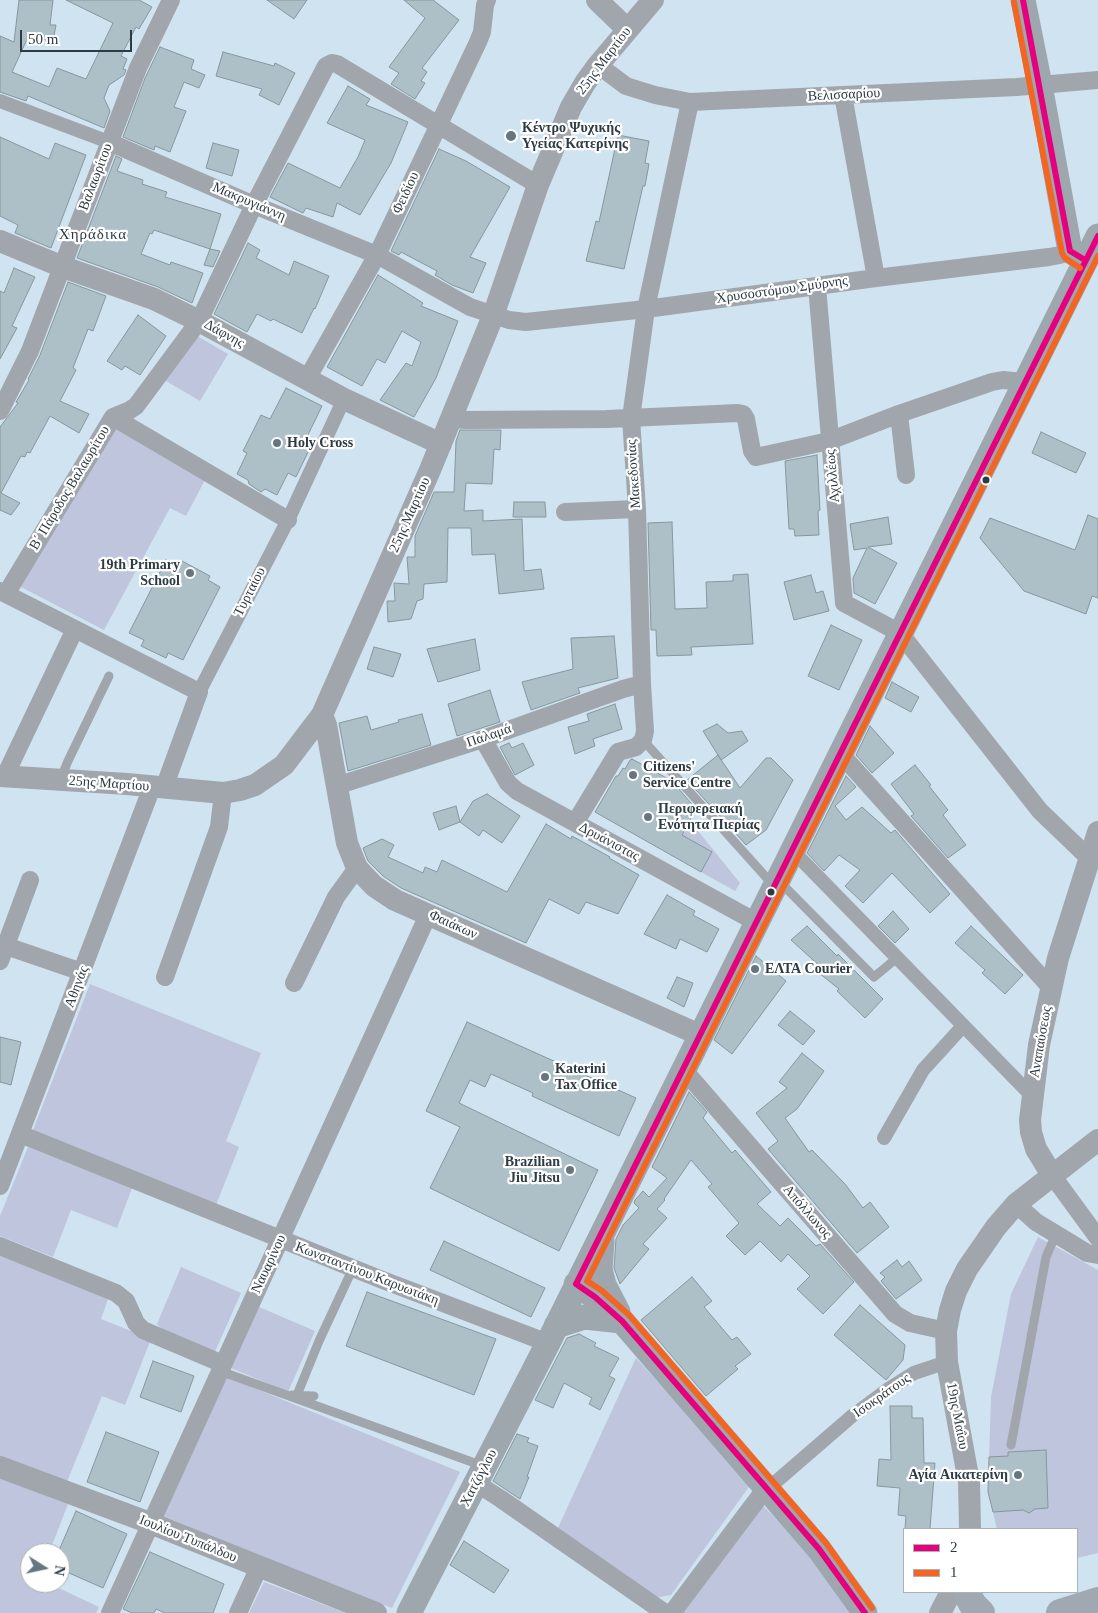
<!DOCTYPE html>
<meta charset="utf-8">
<style>
body{margin:0}
#map{position:relative;width:1098px;height:1613px;overflow:hidden;background:#d0e3f0;font-family:Georgia,serif}
canvas{display:block}
.legend{position:absolute;left:903px;top:1528px;width:175px;height:65px;box-sizing:border-box;background:#fff;border:1px solid #abb1b4;margin:0;padding:6px 9px;list-style:none;font-size:15px;color:#2d3b44}
.legend li{display:flex;align-items:center;gap:10px;height:25px}
.legend b{width:25px;border:1px solid #abb1b4}
.north{position:absolute;left:20px;top:1543px;width:50px;height:50px;box-sizing:border-box;background:#fff;border:1px solid #abb1b4;border-radius:50%;rotate:100deg;font-size:14px;font-weight:700;line-height:20px;text-align:center;color:#2d3b44}
.north::after{content:'';display:block;margin:auto;width:18px;height:22px;background:#667680;clip-path:polygon(50% 0,100% 100%,50% 72%,0 100%)}
.scale{position:absolute;left:20px;top:30px;width:112px;height:22px;box-sizing:border-box;border:2px solid #2d3b44;border-top:0;padding-left:6px;font-size:15px;line-height:18px;white-space:nowrap;color:#2d3b44;-webkit-text-stroke:4px #fff;paint-order:stroke}
</style>
<div id="map">
<canvas width="1098" height="1613"></canvas>
<ul class="legend">
<li><b style="height:6px;background:#e5007d"></b>2</li>
<li><b style="height:6px;background:#f26522"></b>1</li>
</ul>
<div class="north">N</div>
<div class="scale">50 m</div>
</div>
<script>
const g = document.querySelector('canvas').getContext('2d');
g.lineJoin = 'round';
function paint(path, color) {
  g.fillStyle = color;
  g.fill(path, 'evenodd');
}
function shape(rows) {
  const path = new Path2D();
  for (const r of rows) {
    path.moveTo(r[0], r[1]);
    for (let i = 2; i < r.length; i += 2) path.lineTo(r[i], r[i + 1]);
  }
  return path;
}
function stroke(path, color, width, dash) {
  g.strokeStyle = color;
  g.lineWidth = width;
  g.lineCap = dash ? 'butt' : 'round';
  g.setLineDash(dash || []);
  g.stroke(path);
}
function label(font, color, halo, rows, align = 'center') {
  g.font = font + ' Georgia,serif';
  g.lineWidth = 4.5;
  g.setLineDash([]);
  g.textBaseline = 'middle';
  g.strokeStyle = halo;
  g.fillStyle = color;
  for (const [text, x, y, turn = 0] of rows) {
    g.save();
    g.translate(x, y);
    g.rotate((+turn || 0) * Math.PI / 180);
    g.textAlign = isNaN(turn) ? turn : align;
    if (halo) g.strokeText(text, 0, 0);
    g.fillText(text, 0, 0);
    g.restore();
  }
}
paint(shape([
 [192,333,228,354,200,401,161,378],
 [113,424,206,478,186,516,170,508,104,630,17,585],
 [690,821,740,883,735,891,701,872,682,835],
 [90,984,261,1053,226,1141,239,1147,216,1205,33,1130],
 [28,1147,132,1188,117,1228,71,1210,53,1257,0,1236,0,1216],
 [1038,1237,1098,1270,1098,1553,1077,1558,1077,1529,997,1529,988,1492,991,1397,1011,1294],
 [0,1253,109,1296,101,1319,151,1339,125,1405,102,1396,66,1484,0,1457],
 [181,1267,241,1293,214,1354,164,1332,157,1324],
 [259,1307,315,1331,288,1392,231,1368],
 [636,1358,751,1484,671,1595,654,1598,557,1530],
 [227,1377,460,1472,392,1608,163,1518],
 [0,1478,68,1504,49,1553,30,1553,30,1583,48,1583,99,1607,96,1613,0,1613],
 [760,1503,794,1536,852,1613,676,1613],
 [264,1582,346,1613,249,1613]
]), '#bec5dc');
const building = shape([
 [19,0,53,0,50,25,56,25,53,41,39,39,29,35,12,72,49,87,57,68,86,79,113,23,66,0,139,0,152,7,139,29,136,27,121,56,127,59,123,69,126,70,124,75,109,85,104,98,110,111,104,128,28,96,26,101,0,92,0,36,14,42,19,0],
 [267,0,307,0,294,19,267,0],
 [404,0,433,0,459,20,422,68,427,72,421,81,425,83,415,99,391,84,399,73,389,67,425,18,404,0],
 [160,47,194,60,191,69,205,75,199,88,184,82,174,107,186,111,170,152,155,146,154,150,123,137,145,78,160,47],
 [223,52,274,66,275,63,295,73,279,105,259,95,262,89,216,76,223,52],
 [348,86,370,99,366,105,408,122,391,163,360,215,337,203,333,217,306,208,303,213,270,197,288,163,340,188,358,157,365,140,327,123,348,86],
 [618,135,649,141,645,163,649,164,645,186,643,186,624,269,586,261,596,221,599,222,618,135],
 [0,137,49,159,55,143,86,155,51,248,15,233,18,225,0,216,0,137],
 [213,143,239,150,232,176,206,168,213,143],
 [439,149,466,161,510,187,470,257,486,263,473,293,452,285,435,275,437,271,401,252,399,255,391,251,439,149],
 [116,156,122,159,117,171,143,180,142,184,167,192,165,197,221,214,210,249,154,230,152,234,150,233,141,254,170,265,171,262,203,273,192,303,158,287,77,258,116,156],
 [248,243,260,250,256,258,289,275,294,261,329,276,315,309,314,308,302,333,273,319,271,321,257,314,247,332,214,314,248,243],
 [210,249,220,251,213,267,204,265,210,249],
 [14,268,35,277,12,326,17,328,0,359,0,291,4,293,14,268],
 [378,275,423,303,421,306,458,321,436,378,414,417,380,400,406,363,412,366,421,342,402,331,385,363,377,359,362,386,327,367,378,275],
 [68,282,106,296,93,331,88,329,73,368,76,370,60,401,89,414,79,433,50,416,30,453,27,452,25,457,21,456,1,493,20,503,11,515,0,510,0,427,18,403,16,402,29,380,28,379,40,355,68,282],
 [138,315,166,336,140,375,125,366,122,370,107,361,138,315],
 [286,388,322,406,305,441,312,444,296,477,288,473,277,495,265,489,261,492,249,484,248,480,237,474,247,453,243,451,261,415,270,419,286,388],
 [460,430,501,430,500,450,494,449,492,484,466,483,464,511,483,510,483,521,522,519,524,571,541,569,544,589,499,594,495,554,472,555,471,528,448,528,447,582,424,584,423,599,417,601,411,619,388,622,387,601,395,601,394,583,409,584,407,557,415,557,415,536,434,492,454,492,456,441,460,430],
 [1041,432,1086,453,1076,473,1032,453,1041,432],
 [817,455,820,510,818,511,819,535,795,536,794,529,789,529,785,461,817,455],
 [514,502,545,502,546,517,513,517,514,502],
 [1088,515,1098,519,1098,598,1092,596,1086,614,1024,591,980,538,990,518,1075,550,1088,515],
 [888,517,892,544,868,547,897,563,875,604,854,593,853,578,867,548,854,550,850,524,888,517],
 [672,522,675,609,707,608,706,582,733,581,733,575,748,574,753,644,691,647,692,655,657,656,656,630,651,630,648,523,672,522],
 [166,560,179,566,182,561,210,576,208,580,220,587,183,660,168,653,166,658,141,646,144,640,129,633,166,560],
 [811,575,816,593,823,591,829,611,794,620,784,582,811,575],
 [831,625,862,640,839,690,808,676,831,625],
 [614,636,618,678,578,688,580,693,531,710,522,682,573,669,571,638,614,636],
 [475,639,480,670,438,682,427,649,475,639],
 [374,647,401,654,393,677,367,669,374,647],
 [892,682,919,697,911,712,885,698,892,682],
 [490,690,500,722,457,736,448,704,490,690],
 [615,704,622,729,593,739,595,746,575,754,568,727,589,721,587,714,615,704],
 [422,714,431,745,348,771,339,723,367,716,371,730,399,722,398,720,422,714],
 [717,724,728,733,742,731,748,741,721,760,703,731,717,724],
 [870,726,894,753,872,773,856,755,870,726],
 [509,743,512,748,523,743,534,765,515,775,500,747,509,743],
 [718,755,740,788,766,758,771,758,793,780,766,830,746,845,687,780,718,755],
 [632,759,672,781,696,809,682,835,712,852,701,872,595,812,616,776,618,776,623,768,625,769,630,760,632,759],
 [915,765,931,785,929,786,948,810,943,815,966,845,948,858,911,816,914,814,891,784,915,765],
 [846,776,856,787,835,806,846,820,862,807,891,833,895,830,950,894,930,913,892,873,863,903,845,886,860,870,839,855,824,871,807,853,846,776],
 [487,794,520,816,502,843,483,830,479,836,460,822,473,801,487,794],
 [456,806,460,822,439,830,433,813,456,806],
 [546,824,571,839,572,836,610,857,609,858,639,875,618,914,586,902,579,914,549,899,526,943,401,888,383,876,368,861,363,848,382,839,394,845,388,857,423,873,425,867,437,872,442,860,507,892,546,824],
 [667,895,695,911,693,915,719,929,707,952,680,939,676,949,644,934,667,895],
 [893,911,909,929,895,943,878,926,893,911],
 [807,926,837,956,838,954,883,999,865,1018,837,991,839,989,819,973,823,969,791,940,807,926],
 [971,926,1023,975,1005,994,982,973,985,970,955,943,971,926],
 [756,956,786,981,732,1054,714,1040,756,956],
 [677,977,693,983,684,1007,667,998,677,977],
 [790,1011,815,1031,803,1045,778,1025,790,1011],
 [467,1022,636,1098,619,1136,532,1096,533,1093,491,1074,485,1087,470,1080,459,1103,598,1170,559,1251,430,1188,460,1127,426,1111,467,1022],
 [0,1037,21,1042,11,1085,0,1082,0,1037],
 [802,1053,824,1071,797,1109,785,1118,809,1152,812,1150,845,1184,863,1208,870,1202,889,1227,857,1253,768,1149,778,1141,756,1113,787,1088,779,1082,802,1053],
 [689,1092,707,1112,703,1118,732,1153,735,1150,771,1192,757,1204,780,1226,788,1218,816,1246,820,1244,854,1282,823,1314,797,1289,810,1276,788,1254,781,1262,760,1241,745,1255,726,1236,739,1223,708,1187,712,1184,691,1160,664,1199,665,1200,657,1209,667,1218,643,1244,649,1249,620,1284,614,1268,616,1239,623,1225,639,1208,634,1203,635,1200,643,1191,649,1197,667,1178,652,1167,689,1092],
 [444,1241,545,1288,531,1317,430,1270,444,1241],
 [897,1260,902,1267,909,1261,922,1280,896,1299,881,1281,885,1277,880,1273,897,1260],
 [692,1277,712,1301,704,1307,732,1340,737,1337,751,1354,735,1366,738,1369,706,1396,641,1320,692,1277],
 [367,1292,496,1339,474,1395,346,1346,367,1292],
 [860,1305,905,1345,903,1360,886,1380,834,1335,860,1305],
 [579,1334,596,1343,594,1346,619,1358,609,1376,615,1379,600,1410,589,1404,592,1398,564,1383,553,1408,535,1400,567,1338,579,1334],
 [153,1361,194,1376,181,1412,140,1397,153,1361],
 [890,1406,912,1406,912,1418,923,1418,924,1463,935,1463,930,1529,905,1529,906,1516,898,1515,900,1488,877,1486,879,1459,891,1460,890,1406],
 [106,1432,159,1452,140,1502,87,1482,106,1432],
 [517,1434,529,1438,527,1442,538,1446,527,1477,529,1477,520,1499,493,1481,517,1434],
 [1046,1450,1048,1508,1035,1509,1029,1513,1023,1510,993,1512,988,1492,989,1457,1008,1456,1008,1452,1046,1450],
 [76,1511,127,1534,103,1588,60,1569,60,1548,76,1511],
 [464,1541,509,1570,494,1593,450,1565,464,1541],
 [150,1552,224,1584,213,1613,165,1613,156,1609,154,1613,132,1613,123,1609,150,1552]
]);
paint(building, '#aec0c7');
stroke(building, '#86979e', 1);
stroke(shape([
 [643,740,774,886],
 [61,778,68,761,109,676],
 [779,881,874,977,897,958],
 [220,1371,483,1466],
 [292,1395,314,1396],
 [297,1395,319,1341,353,1268],
 [1011,1445,1046,1257,1056,1234]
]), '#a1a6ac', 9);
stroke(shape([
 [0,101,109,142],
 [199,692,288,520,344,399],
 [792,850,1033,1097],
 [884,1138,923,1070,963,1026],
 [766,1488,778,1480,852,1416,887,1390,914,1373,947,1362]
]), '#a1a6ac', 14);
stroke(shape([
 [598,65,626,86,655,95,690,102,1017,87,1098,80],
 [843,95,876,278],
 [109,142,254,205,377,255,470,307,509,320,526,322,646,309,876,278,1049,257,1060,255,1070,251],
 [817,286,844,603,900,633,1040,811,1090,859],
 [307,379,377,255,478,42,482,32,485,5,487,0],
 [0,411,30,351,138,68,171,0],
 [899,414,906,475],
 [113,417,288,520],
 [452,419,465,420,607,419,738,413,743,414,746,419,752,451,756,457,829,441,899,414,992,382,1003,380,1024,382],
 [565,512,637,509],
 [0,591,199,692,164,788],
 [6,594,113,417,130,410,136,406,199,321,254,205,326,66,332,63,337,64,538,185],
 [483,739,508,783,517,791,756,922],
 [840,753,1051,988],
 [5,776,75,629],
 [336,786,483,739,623,689,642,684],
 [575,823,618,752,636,747,643,740,645,731,642,684,637,509,631,418,646,309,690,102],
 [6,946,82,972],
 [0,961,30,880],
 [165,977,219,827,223,793],
 [294,983,336,897,357,868],
 [683,1069,895,1314,910,1323,946,1331],
 [20,1134,380,1279,548,1343],
 [1052,1175,1098,1238],
 [0,1186,152,787],
 [1016,1204,1036,1222,1087,1253,1098,1255],
 [0,1246,116,1293,126,1301,136,1323,143,1330,223,1364],
 [476,1483,501,1499,665,1613],
 [110,1613,428,915],
 [238,1613,259,1567],
 [672,1613,766,1488]
]), '#a1a6ac', 18);
stroke(shape([
 [597,0,627,29],
 [0,241,63,267,154,299,199,321,344,399,441,444],
 [322,715,326,725,347,843,357,868,374,886,395,900,700,1035],
 [0,776,127,784,223,793,240,790,255,785,284,765,322,715,430,470,493,316,538,185,571,107,585,83,598,65,653,0],
 [1052,1175,1036,1149,1031,1132,1030,1120,1039,1045,1058,958,1098,832],
 [0,1467,150,1523,376,1613],
 [970,1529,969,1482,947,1362,946,1331,950,1310,956,1291,967,1269,996,1227,1016,1204,1098,1140],
 [940,1613,951,1592]
]), '#a1a6ac', 22);
stroke(shape([
 [1023,0,1040,85,1070,251,1085,260],
 [602,1241,600,1269,604,1285,618,1312],
 [576,1284,595,1297,622,1321,819,1549,865,1613],
 [556,1326,584,1317,622,1321],
 [409,1613,548,1343,1098,236]
]), '#9ea6ae', 25);
stroke(shape([
 [966,1592,973,1605,981,1613],
 [1060,1613,1098,1601]
]), '#a0a8b1', 28);
stroke(shape([
 [1023,0,1070,251,1085,260],
 [865,1613,819,1549,622,1321,595,1297,576,1284,1098,236]
]), '#e5007d', 6);
stroke(shape([
 [1014,2,1062,253,1065,258,1080,268],
 [872,1608,826,1543,629,1315,601,1290,587,1281,1098,256]
]), '#f26522', 6);
for (const [x, y, r, color] of [
 [511,136,6,"#667680"],
 [277,443,5,"#667680"],
 [986,480,4.5,"#2d3b44"],
 [190,573,5,"#667680"],
 [633,775,5,"#667680"],
 [648,817,5,"#667680"],
 [771,892,4.5,"#2d3b44"],
 [755,969,5,"#667680"],
 [545,1077,5,"#667680"],
 [570,1170,5,"#667680"],
 [1018,1475,5,"#667680"]
]) {
  const dot = new Path2D();
  dot.arc(x, y, r, 0, 2 * Math.PI);
  g.fillStyle = color;
  g.fill(dot);
  stroke(dot, '#fff', 2);
}
label('14px', '#2d3b44', '#fff', [
 ["25ης Μαρτίου",604,61,-53],
 ["Βελισσαρίου",844,95,-3],
 ["Βαλαωρίτου",96,177,-69],
 ["Φειδίου",406,193,-65],
 ["Μακρυγιάννη",249,202,23],
 ["Χρυσοστόμου Σμύρνης",782,290,-8],
 ["Δάφνης",224,334,29],
 ["Μακεδονίας",634,474,-94],
 ["Αχιλλέως",833,476,-95],
 ["Β΄ Πάροδος Βαλαωρίτου",70,488,-59],
 ["25ης Μαρτίου",410,515,-66],
 ["Τυρταίου",250,592,-63],
 ["Παλαμά",489,736,-19],
 ["25ης Μαρτίου",109,784,4],
 ["Δρυάνιστας",609,842,28],
 ["Φαιάκων",453,925,24],
 ["Αθηνάς",77,987,-69],
 ["Αναπαύσεως",1041,1042,-80],
 ["Απόλλωνος",807,1212,49],
 ["Ναυαρίνου",269,1264,-65],
 ["Κωνσταντίνου Καρυωτάκη",367,1274,21],
 ["Ισοκράτους",882,1396,-35],
 ["19ης Μαΐου",957,1416,79],
 ["Χατζόγλου",479,1478,-62],
 ["Ιουλίου Τυπάλδου",188,1539,22]
]);
label('bold 14px', '#2d3b44', '#fff', [
 ["Κέντρο Ψυχικής",522,128],
 ["Υγείας Κατερίνης",522,144],
 ["Holy Cross",287,443],
 ["19th Primary",180,565,"right"],
 ["School",180,581,"right"],
 ["Citizens'",643,767],
 ["Service Centre",643,783],
 ["Περιφερειακή",658,809],
 ["Ενότητα Πιερίας",658,825],
 ["ΕΛΤΑ Courier",765,969],
 ["Katerini",555,1069],
 ["Tax Office",555,1085],
 ["Brazilian",560,1162,"right"],
 ["Jiu Jitsu",560,1178,"right"],
 ["Αγία Αικατερίνη",1008,1475,"right"]
], 'left');
g.letterSpacing = '1px';
label('15px', '#2d3b44', '#fff', [
 ["Χηράδικα",93,235]
]);
g.letterSpacing = '0px';
</script>
